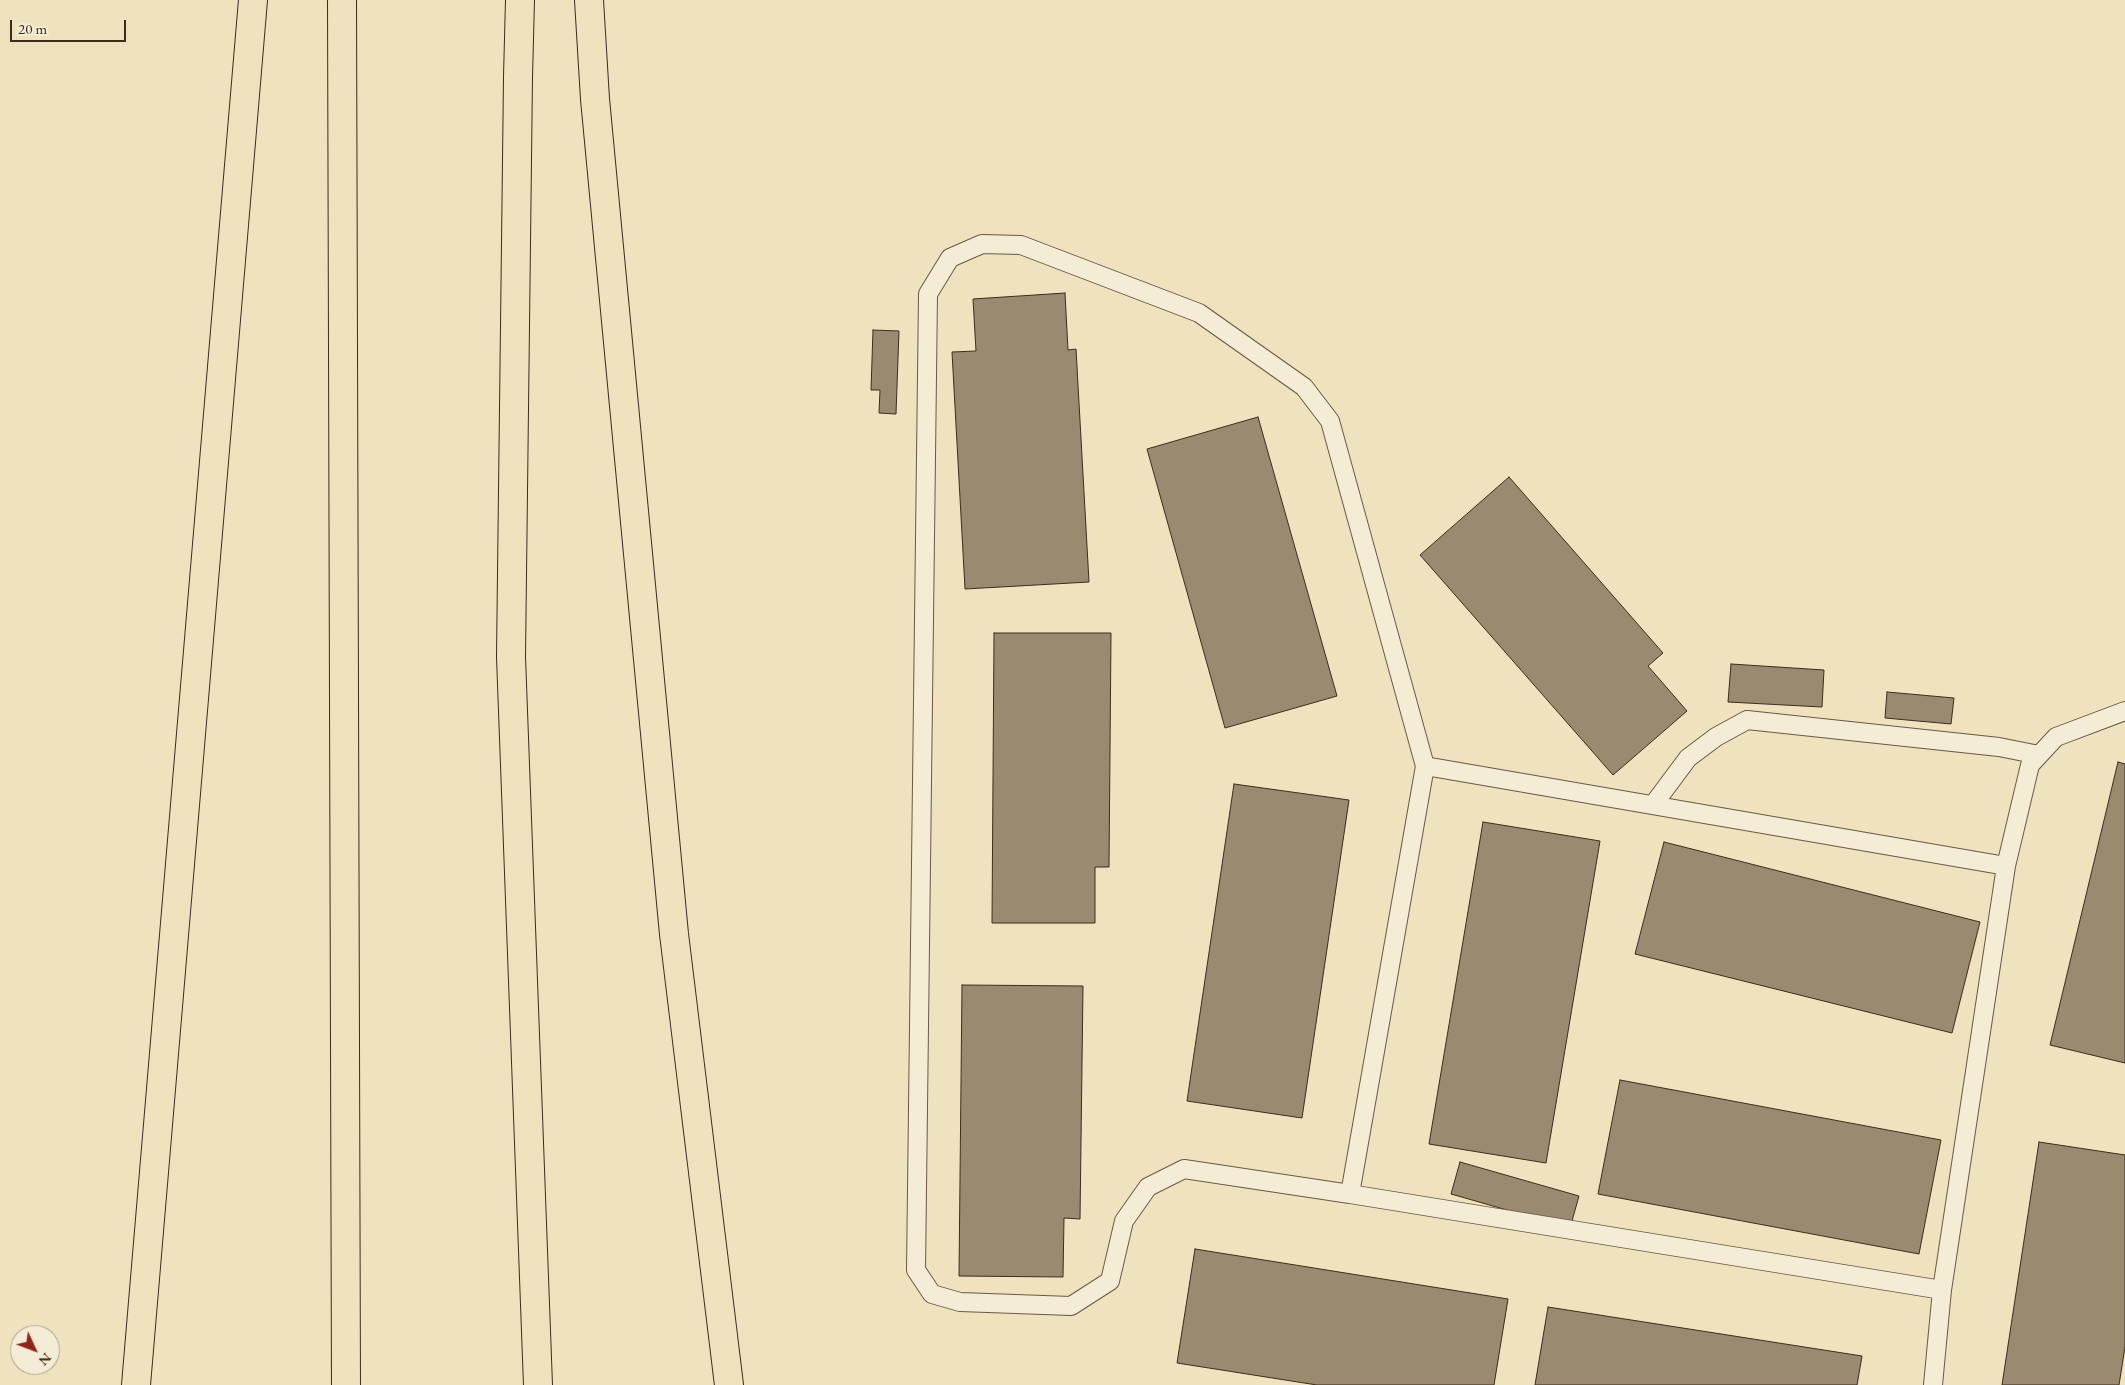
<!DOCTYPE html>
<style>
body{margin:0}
#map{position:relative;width:2125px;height:1385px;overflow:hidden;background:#eee2bf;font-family:"EB Garamond",serif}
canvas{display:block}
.north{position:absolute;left:10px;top:1325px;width:50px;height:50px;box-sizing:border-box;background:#f4ecd5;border:1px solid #ac9f8b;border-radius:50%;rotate:133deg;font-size:14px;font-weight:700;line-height:20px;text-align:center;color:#3f2b1b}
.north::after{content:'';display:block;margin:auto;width:18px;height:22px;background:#8f2418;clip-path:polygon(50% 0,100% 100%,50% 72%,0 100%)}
.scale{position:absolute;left:10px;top:20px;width:116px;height:22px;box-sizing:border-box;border:2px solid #3f2b1b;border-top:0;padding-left:6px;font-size:15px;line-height:18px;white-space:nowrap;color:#3f2b1b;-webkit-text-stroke:4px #f4ecd5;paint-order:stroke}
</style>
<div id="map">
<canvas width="2125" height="1385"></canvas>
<div class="north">N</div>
<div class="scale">20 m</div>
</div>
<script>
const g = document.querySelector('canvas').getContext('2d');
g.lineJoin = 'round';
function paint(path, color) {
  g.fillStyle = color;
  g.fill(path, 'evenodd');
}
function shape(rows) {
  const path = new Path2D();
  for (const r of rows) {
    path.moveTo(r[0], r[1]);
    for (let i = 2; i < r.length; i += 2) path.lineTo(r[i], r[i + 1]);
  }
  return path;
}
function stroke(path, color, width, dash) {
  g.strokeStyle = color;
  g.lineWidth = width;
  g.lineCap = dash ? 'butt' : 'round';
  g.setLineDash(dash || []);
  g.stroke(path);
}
const building = shape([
 [1065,293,1068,350,1076,349,1089,582,965,589,952,352,976,351,973,299,1065,293],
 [873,330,899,331,896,414,879,413,880,390,871,390,873,330],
 [1258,417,1337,696,1225,728,1147,449,1258,417],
 [1509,477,1663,653,1648,666,1687,711,1613,775,1420,555,1509,477],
 [994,633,1111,633,1109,867,1095,867,1095,923,992,923,994,633],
 [1731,664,1824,670,1822,707,1728,702,1731,664],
 [1887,692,1954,698,1951,724,1885,718,1887,692],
 [2118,762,2125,764,2125,1063,2050,1045,2118,762],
 [1234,784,1349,800,1302,1118,1187,1101,1234,784],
 [1483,822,1600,841,1546,1163,1429,1144,1483,822],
 [1664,842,1980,922,1952,1033,1635,954,1664,842],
 [962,985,1083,986,1080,1219,1064,1218,1063,1277,959,1276,962,985],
 [1620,1080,1941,1140,1919,1254,1598,1194,1620,1080],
 [2039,1142,2125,1155,2125,1347,2119,1385,2002,1385,2039,1142],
 [1460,1162,1579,1196,1570,1228,1451,1194,1460,1162],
 [1195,1249,1508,1299,1494,1385,1317,1385,1177,1363,1195,1249],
 [1548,1307,1862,1356,1857,1385,1535,1385,1548,1307]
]);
paint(building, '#9a8a70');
stroke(building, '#3f2b1b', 1);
const service = shape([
 [982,244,1021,245,1199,313,1304,387,1330,421,1425,766,1350,1194,1184,1169,1148,1187,1124,1221,1110,1281,1071,1306,960,1302,932,1294,916,1270,928,294,950,258,982,244],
 [1425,766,2006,866],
 [1653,805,1688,758,1716,737,1747,720,1999,747,2039,755],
 [1350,1194,1942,1290],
 [1933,1385,1942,1290,2006,866,2030,765,2056,737,2125,711]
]);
const motorway = shape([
 [342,0,346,1385],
 [520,0,518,77,511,657,538,1385],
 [589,0,595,99,674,934,729,1385],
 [136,1385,253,0]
]);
stroke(service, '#6b5944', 20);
stroke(motorway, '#3f2b1b', 30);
stroke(service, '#f4ecd5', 18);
stroke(motorway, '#eee2bf', 28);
</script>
